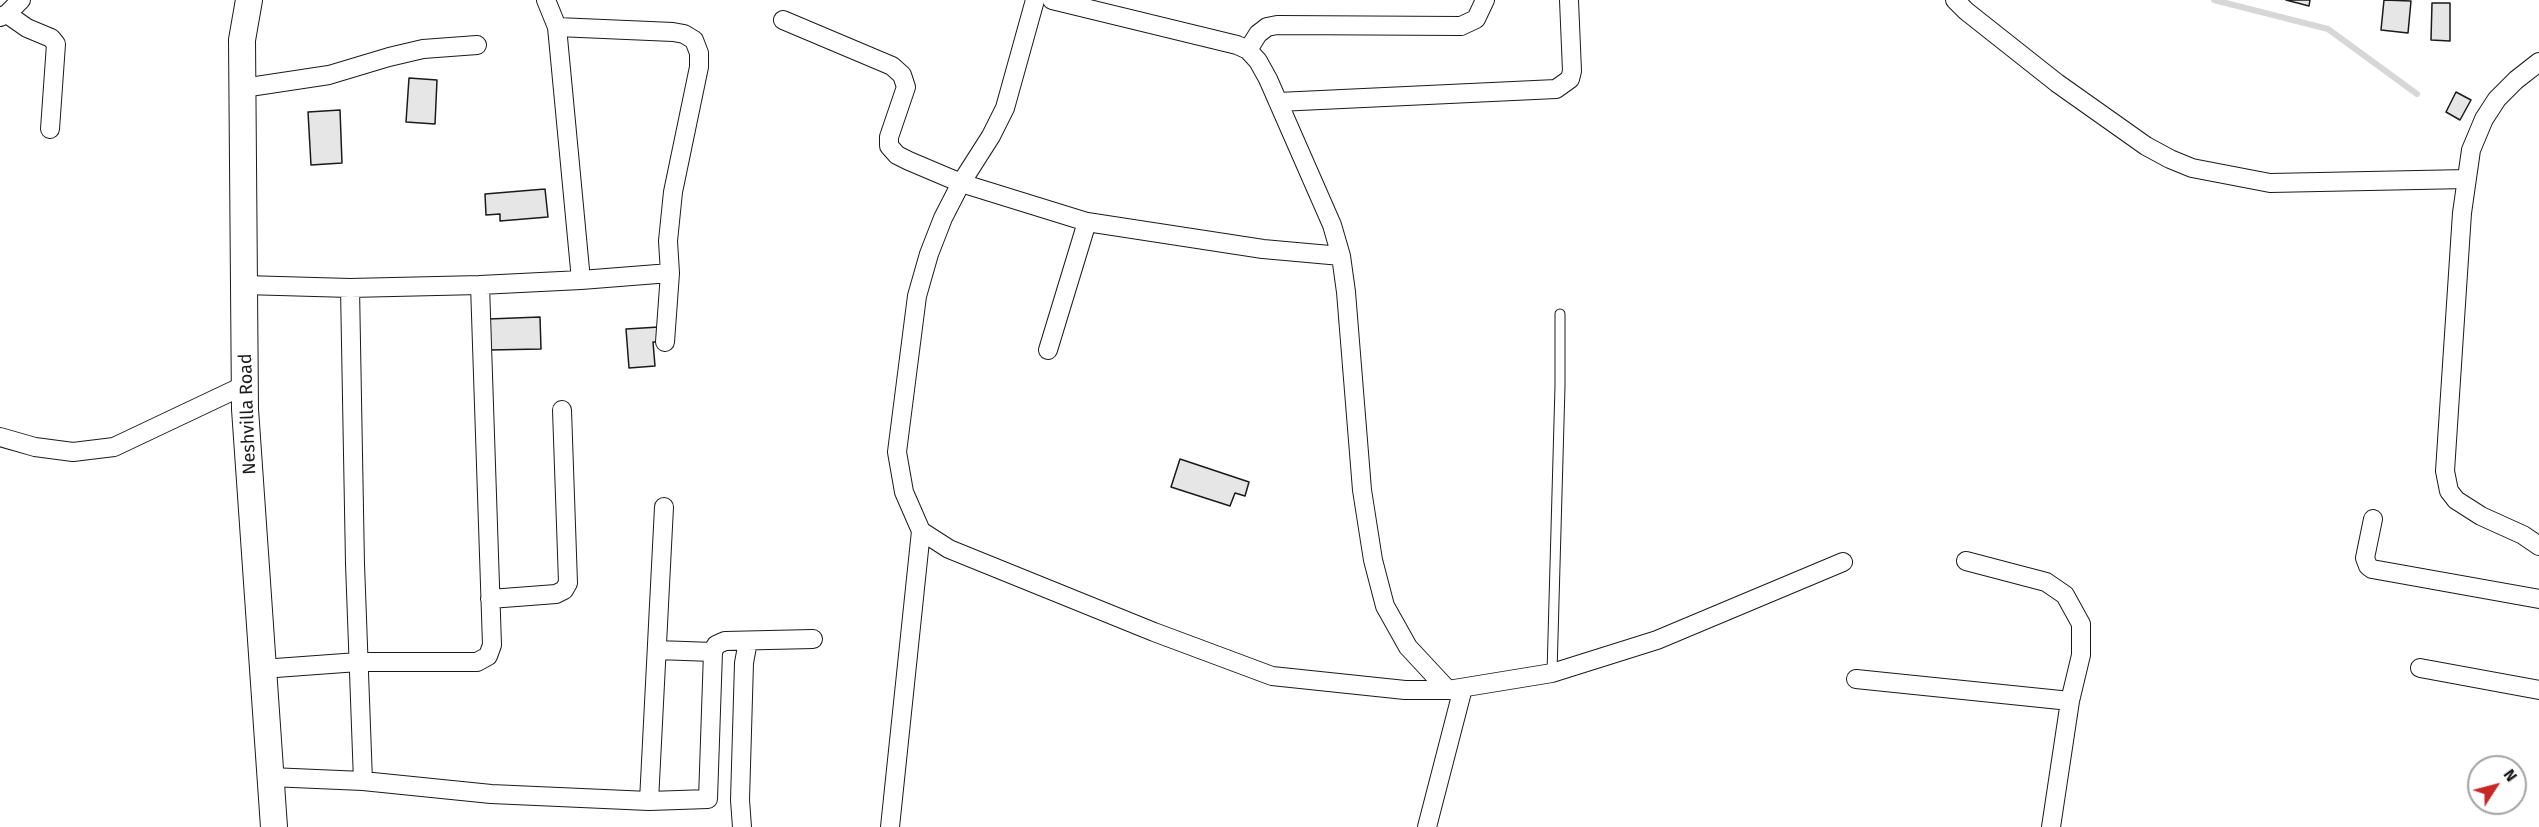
<!DOCTYPE html>
<style>
body{margin:0}
#map{position:relative;width:2539px;height:827px;overflow:hidden;background:#fff;font-family:"Fira Sans",sans-serif}
canvas{display:block}
.north{position:absolute;left:2467px;top:755px;width:60px;height:60px;box-sizing:border-box;background:#fff;border:2px solid #a3a3a3;border-radius:50%;rotate:54deg;font-size:16px;font-weight:700;line-height:24px;text-align:center;color:#1a1a1a}
.north::after{content:'';display:block;margin:auto;width:21px;height:27px;background:#c62828;clip-path:polygon(50% 0,100% 100%,50% 72%,0 100%)}
</style>
<div id="map">
<canvas width="2539" height="827"></canvas>
<div class="north">N</div>
</div>
<script>
const g = document.querySelector('canvas').getContext('2d');
g.lineJoin = 'round';
function shape(rows) {
  const path = new Path2D();
  for (const r of rows) {
    path.moveTo(r[0], r[1]);
    for (let i = 2; i < r.length; i += 2) path.lineTo(r[i], r[i + 1]);
  }
  return path;
}
function stroke(path, color, width, dash) {
  g.strokeStyle = color;
  g.lineWidth = width;
  g.lineCap = dash ? 'butt' : 'round';
  g.setLineDash(dash || []);
  g.stroke(path);
}
function paint(path, color) {
  g.fillStyle = color;
  g.fill(path, 'evenodd');
}
function label(font, color, halo, rows, align = 'center') {
  g.font = font + ' "Fira Sans",sans-serif';
  g.lineWidth = 4.5;
  g.setLineDash([]);
  g.textBaseline = 'middle';
  g.strokeStyle = halo;
  g.fillStyle = color;
  for (const [text, x, y, turn = 0] of rows) {
    g.save();
    g.translate(x, y);
    g.rotate((+turn || 0) * Math.PI / 180);
    g.textAlign = isNaN(turn) ? turn : align;
    if (halo) g.strokeText(text, 0, 0);
    g.fillText(text, 0, 0);
    g.restore();
  }
}
stroke(shape([
 [2214,0,2328,29,2417,94]
]), '#d7d7d7', 6);
const building = shape([
 [2286,0,2310,0,2309,6,2286,0],
 [2384,0,2411,1,2408,33,2381,30,2384,0],
 [2432,3,2450,3,2450,41,2431,40,2432,3],
 [409,78,437,80,435,124,406,122,409,78],
 [2456,92,2471,100,2460,120,2446,112,2456,92],
 [340,110,342,163,311,165,308,112,340,110],
 [545,189,548,217,500,221,500,214,486,215,485,194,545,189],
 [540,317,541,349,489,350,488,319,540,317],
 [659,327,660,342,653,342,655,366,629,368,626,329,659,327],
 [1180,459,1249,482,1245,496,1235,493,1230,506,1171,487,1180,459]
]);
paint(building, '#e6e6e6');
stroke(building, '#1a1a1a', 1.5);
const lane = shape([
 [1552,673,1560,386,1560,314]
]);
const street = shape([
 [1035,0,1005,108,991,136,961,183,943,218,929,254,917,296,897,452,904,492,921,531,949,549,1154,632,1272,676,1405,690,1448,690,1552,673,1657,640,1843,562],
 [1052,0,1237,45,1248,50,1258,61,1268,79,1332,225,1341,256,1346,292,1362,490,1373,560,1385,606,1408,647,1448,690],
 [1955,0,1966,11,2057,83,2146,146,2170,159,2192,168,2270,183,2467,179],
 [7,14,27,28,51,38,56,44,50,129],
 [0,17,7,14,21,0],
 [783,20,892,66,902,75,906,87,889,137,889,146,897,155,909,161,961,183,1087,222,1263,249,1341,256],
 [557,27,673,32,684,34,694,40,699,53,699,67,673,192,668,241,670,273],
 [1248,50,1258,34,1267,27,1277,25,1461,26,1476,19,1485,0],
 [2539,62,2516,80,2497,99,2484,119,2471,150,2462,213,2445,471,2449,491,2456,500,2481,516,2523,535,2539,546],
 [243,88,329,75,389,57,423,49,477,45],
 [1278,102,1556,89,1570,79,1572,71,1569,0],
 [581,280,670,273,665,342],
 [244,285,350,288],
 [1048,350,1087,222],
 [0,437,35,447,73,452,114,447,245,385],
 [2373,519,2365,558,2368,566,2372,569,2539,599],
 [1966,561,2046,582,2065,595,2081,624,2081,655,2070,701,2051,827],
 [490,599,556,594,564,590,568,583,562,410],
 [657,650,713,652],
 [2420,668,2539,690],
 [262,669,358,662,477,662,488,656,492,645,480,285,581,280,557,27,546,0],
 [1856,679,2070,701],
 [270,777,363,781,491,794,649,801,708,799,713,652,716,645,725,641,813,639],
 [363,781,355,564,350,288,480,285],
 [649,801,664,507],
 [742,827,740,800,744,663,748,641],
 [890,827,921,531],
 [1427,827,1463,688]
]);
const secondary = shape([
 [249,0,242,40,245,409,274,827]
]);
stroke(lane, '#1a1a1a', 11);
stroke(street, '#1a1a1a', 20);
stroke(secondary, '#1a1a1a', 28);
stroke(lane, '#fff', 9);
stroke(street, '#fff', 18);
stroke(secondary, '#fff', 26);
label('18px', '#1a1a1a', '#fff', [
 ["Neshvilla Road",248,414,-92]
]);
</script>
